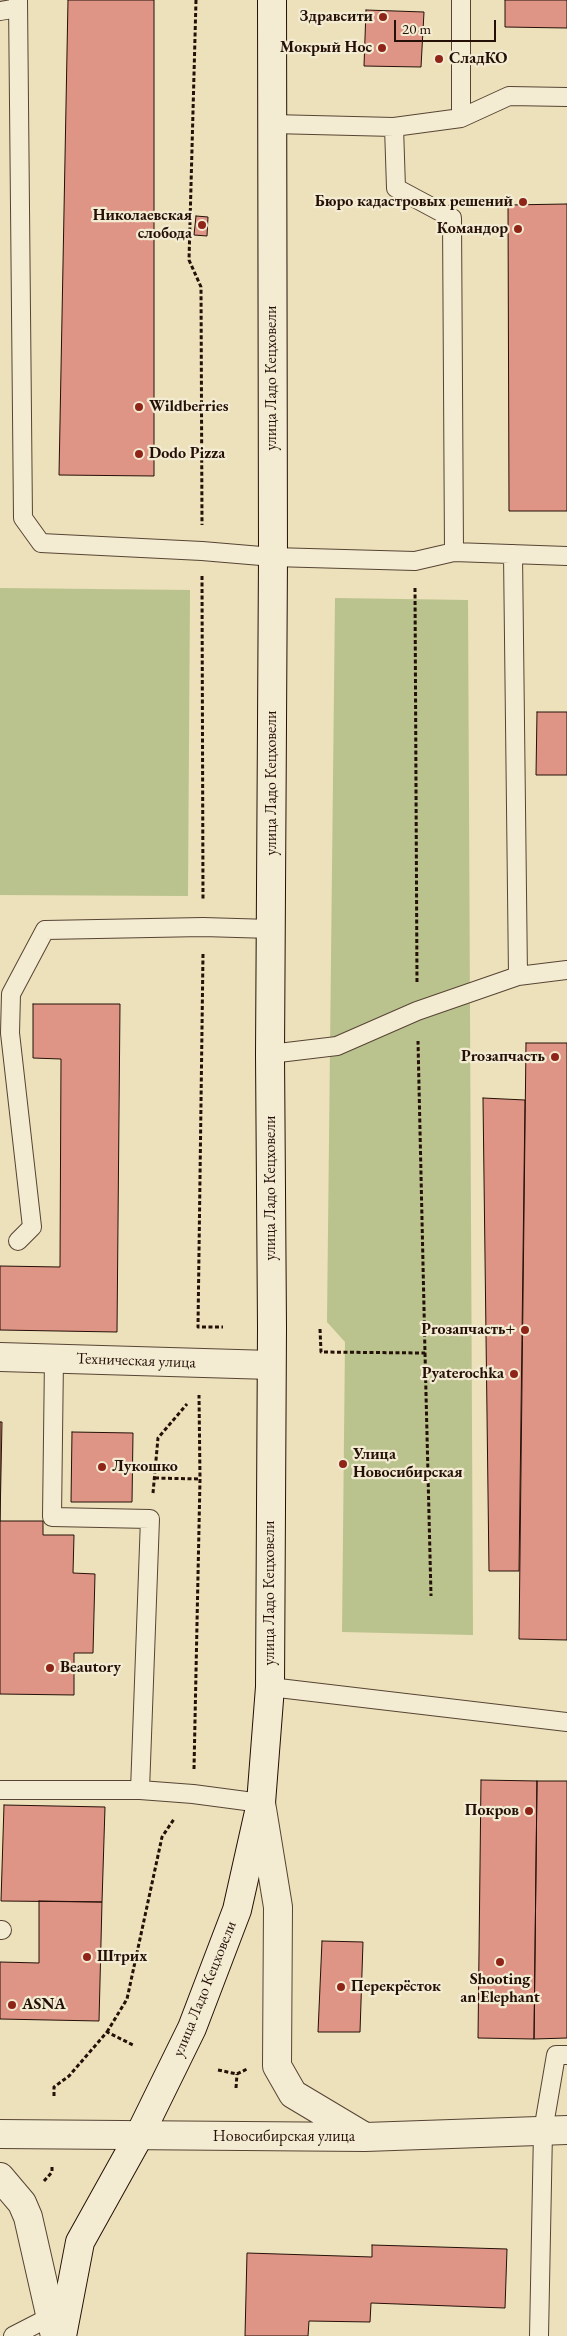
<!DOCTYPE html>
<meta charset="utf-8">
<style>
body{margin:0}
#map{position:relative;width:567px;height:2336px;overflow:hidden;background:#ece1ba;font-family:"EB Garamond",serif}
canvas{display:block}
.scale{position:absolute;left:394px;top:20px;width:102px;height:22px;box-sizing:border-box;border:2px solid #251008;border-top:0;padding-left:6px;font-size:15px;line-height:18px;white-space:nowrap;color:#251008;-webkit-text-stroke:4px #f3ecd2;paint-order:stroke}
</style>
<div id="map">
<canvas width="567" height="2336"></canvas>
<div class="scale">20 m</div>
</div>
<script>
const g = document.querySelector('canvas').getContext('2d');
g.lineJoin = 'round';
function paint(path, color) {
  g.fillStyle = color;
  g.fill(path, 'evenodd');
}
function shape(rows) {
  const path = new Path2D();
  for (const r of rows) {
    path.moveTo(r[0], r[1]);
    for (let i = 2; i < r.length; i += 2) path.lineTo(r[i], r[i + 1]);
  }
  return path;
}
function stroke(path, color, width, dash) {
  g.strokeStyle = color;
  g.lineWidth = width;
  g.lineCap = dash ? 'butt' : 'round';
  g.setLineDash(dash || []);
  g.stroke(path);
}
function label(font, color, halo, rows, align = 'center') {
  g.font = font + ' "EB Garamond",serif';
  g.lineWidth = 4.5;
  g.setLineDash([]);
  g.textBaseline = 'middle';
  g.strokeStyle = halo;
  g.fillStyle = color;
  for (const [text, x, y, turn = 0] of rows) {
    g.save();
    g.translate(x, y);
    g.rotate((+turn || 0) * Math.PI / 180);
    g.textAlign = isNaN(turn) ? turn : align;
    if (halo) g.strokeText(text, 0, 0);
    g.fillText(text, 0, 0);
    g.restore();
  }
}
paint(shape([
 [0,588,190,590,188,896,0,895],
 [335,598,468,600,473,1635,342,1632,345,1342,327,1322]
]), '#bac28e');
const building = shape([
 [68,0,154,0,154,476,59,475,68,0],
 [505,0,567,0,567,28,505,27,505,0],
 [366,10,424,12,421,67,364,66,366,10],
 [567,204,567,511,509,511,508,205,567,204],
 [196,216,208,217,207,236,194,235,196,216],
 [537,712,567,712,567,775,536,775,537,712],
 [33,1004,120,1004,117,1332,0,1330,0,1266,60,1267,61,1059,33,1058,33,1004],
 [526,1043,567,1043,567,1640,519,1639,526,1043],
 [483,1098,525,1100,519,1571,489,1571,483,1098],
 [0,1422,2,1422,0,1521,43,1521,43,1535,74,1535,73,1573,95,1574,93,1653,74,1653,74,1695,0,1694,0,1422],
 [72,1432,133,1433,132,1502,71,1502,72,1432],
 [481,1780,537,1781,534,2039,478,2038,481,1780],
 [537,1781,567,1781,567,2038,534,2039,537,1781],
 [4,1805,105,1807,102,1902,1,1901,4,1805],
 [39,1901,102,1902,99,2021,0,2019,0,1962,39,1963,39,1901],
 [322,1941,363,1942,360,2032,318,2032,322,1941],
 [372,2245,507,2249,505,2308,371,2303,370,2322,309,2321,308,2336,245,2336,247,2253,372,2257,372,2245]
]);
paint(building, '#df9585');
stroke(building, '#251008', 1);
const lane = shape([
 [18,0,23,518,41,543,202,551,273,557,415,561,454,552,567,556],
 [461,0,461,118],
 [0,11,18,8],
 [272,124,394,127,461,118,509,96,567,97],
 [394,127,396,188,452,218,454,552],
 [513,554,518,976],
 [270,1054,337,1046,417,1011,518,976,567,970],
 [18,1241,32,1227,10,1033,11,994,45,930,203,927,271,929],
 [54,1358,52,1517,150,1519,140,1790],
 [270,1687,567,1722],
 [0,1790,140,1790,193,1794,261,1803],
 [0,1930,2,1930],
 [13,2336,50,2317],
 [539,2336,543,2131,556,2055,567,2055]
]);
const street = shape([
 [0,1357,271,1365],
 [261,1803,278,1907,277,2066,293,2094,365,2137],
 [0,2134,365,2137,567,2130],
 [0,2177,22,2203,28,2217,55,2336]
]);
const secondary = shape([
 [62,2336,80,2242,139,2136,192,2028,237,1910,261,1803,270,1687,272,1328,270,1054,273,557,272,0]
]);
stroke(lane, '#574434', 20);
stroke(street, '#574434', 30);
stroke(secondary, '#251008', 30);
stroke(shape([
 [196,0,189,260,201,287,202,525],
 [202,576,203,900],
 [415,588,417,984],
 [203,954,198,1327,223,1327],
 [320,1329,321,1352,425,1353,418,1041],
 [425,1353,431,1596],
 [155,1478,200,1479],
 [153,1493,158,1438,187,1404],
 [194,1769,200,1479,199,1395],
 [107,2032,127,1999,162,1837,174,1819],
 [218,2070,237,2074,247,2069],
 [236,2088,237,2074],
 [54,2096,54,2087,69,2076,107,2032,133,2045],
 [44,2181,52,2172,52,2167]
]), '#251008', 3, [4, 2.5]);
stroke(lane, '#f3ecd2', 18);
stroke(street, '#f3ecd2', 28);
stroke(secondary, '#f3ecd2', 28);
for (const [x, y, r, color] of [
 [383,17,5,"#8f2418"],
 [382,48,5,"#8f2418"],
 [439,59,5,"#8f2418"],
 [523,202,5,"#8f2418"],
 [202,225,5,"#8f2418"],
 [518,229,5,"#8f2418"],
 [139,407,5,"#8f2418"],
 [139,454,5,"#8f2418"],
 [555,1057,5,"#8f2418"],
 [525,1330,5,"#8f2418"],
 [514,1374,5,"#8f2418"],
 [343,1464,5,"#8f2418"],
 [102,1467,5,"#8f2418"],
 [50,1668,5,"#8f2418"],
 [529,1811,5,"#8f2418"],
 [87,1957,5,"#8f2418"],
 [500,1962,5,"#8f2418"],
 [341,1987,5,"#8f2418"],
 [12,2005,5,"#8f2418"]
]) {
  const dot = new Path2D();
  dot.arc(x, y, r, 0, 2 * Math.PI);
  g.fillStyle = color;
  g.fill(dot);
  stroke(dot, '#f3ecd2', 2);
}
label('bold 16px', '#251008', '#f3ecd2', [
 ["Здравсити",373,17],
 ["Мокрый Нос",372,48],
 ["СладКО",449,59,"left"],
 ["Бюро кадастровых решений",513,202],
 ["Николаевская",192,216],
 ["слобода",192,234],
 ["Командор",508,229],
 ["Wildberries",149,407,"left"],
 ["Dodo Pizza",149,454,"left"],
 ["Proзапчасть",545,1057],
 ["Proзапчасть+",515,1330],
 ["Pyaterochka",504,1374],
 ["Улица",353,1455,"left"],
 ["Новосибирская",353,1473,"left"],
 ["Лукошко",112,1467,"left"],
 ["Beautory",60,1668,"left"],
 ["Покров",519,1811],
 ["Штрих",97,1957,"left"],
 ["Shooting",500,1980,"center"],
 ["an Elephant",500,1998,"center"],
 ["Перекрёсток",351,1987,"left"],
 ["ASNA",22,2005,"left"]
], 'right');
label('16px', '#251008', '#f3ecd2', [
 ["улица Ладо Кецховели",272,378,-90],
 ["улица Ладо Кецховели",272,783,-90],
 ["улица Ладо Кецховели",271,1188,-90],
 ["Техническая улица",136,1361,2],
 ["улица Ладо Кецховели",270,1593,-90],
 ["улица Ладо Кецховели",205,1989,-68],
 ["Новосибирская улица",284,2137]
]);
</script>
